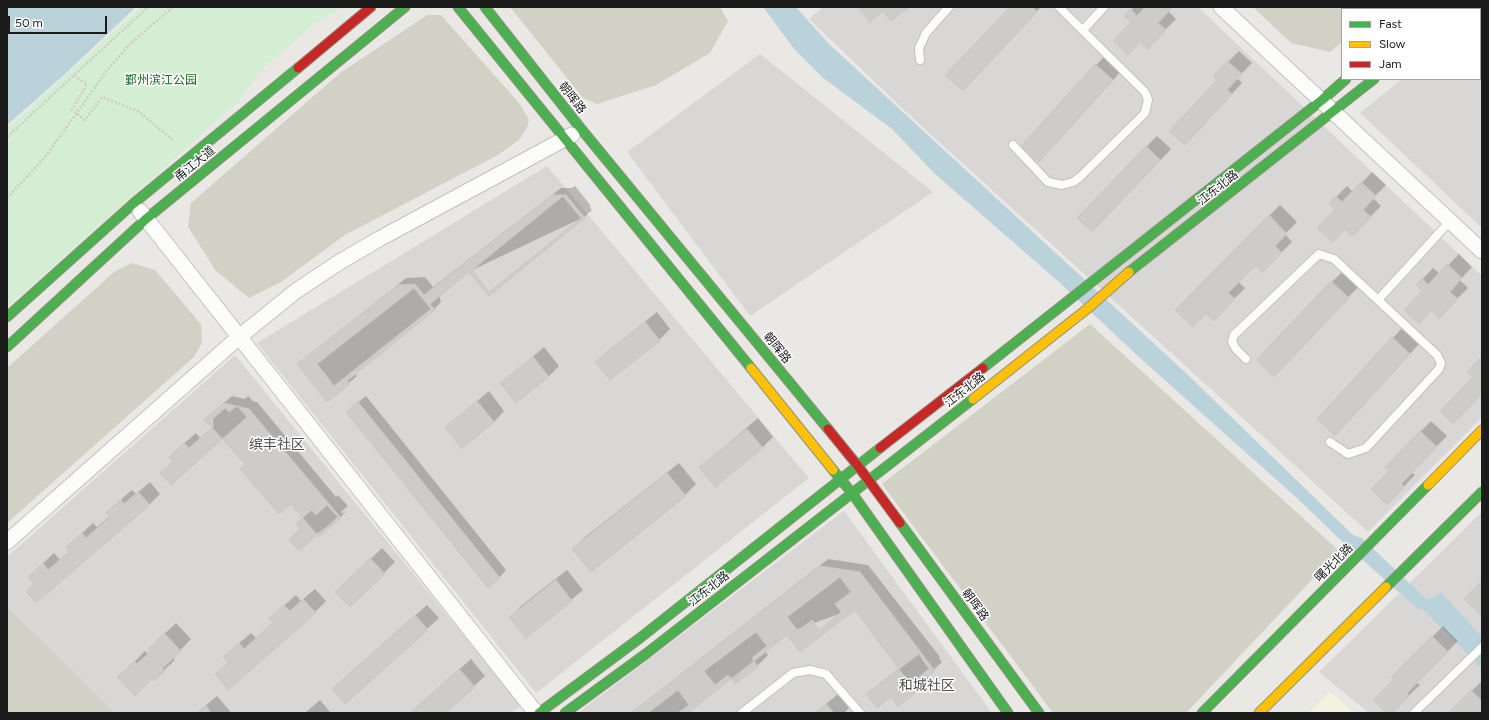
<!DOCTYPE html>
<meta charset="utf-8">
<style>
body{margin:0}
#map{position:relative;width:1489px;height:720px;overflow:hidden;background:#eae8e4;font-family:Figtree,sans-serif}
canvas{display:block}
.frame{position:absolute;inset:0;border:8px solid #1b1b1b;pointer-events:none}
.legend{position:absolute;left:1341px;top:8px;width:140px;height:72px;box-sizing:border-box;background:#fff;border:1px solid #a4a4a4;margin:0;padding:5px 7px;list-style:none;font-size:12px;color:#1b1b1b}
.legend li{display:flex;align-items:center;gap:8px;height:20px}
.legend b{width:20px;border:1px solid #a4a4a4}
.scale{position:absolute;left:8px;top:16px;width:99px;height:18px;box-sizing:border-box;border:2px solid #1b1b1b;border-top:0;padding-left:5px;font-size:12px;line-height:14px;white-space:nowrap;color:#1b1b1b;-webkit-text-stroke:3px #fff;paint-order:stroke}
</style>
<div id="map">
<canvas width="1489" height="720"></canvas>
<div class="frame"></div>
<ul class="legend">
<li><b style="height:5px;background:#4caf50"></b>Fast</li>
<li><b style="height:5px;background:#ffc107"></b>Slow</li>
<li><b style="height:5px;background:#c62828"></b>Jam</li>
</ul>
<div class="scale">50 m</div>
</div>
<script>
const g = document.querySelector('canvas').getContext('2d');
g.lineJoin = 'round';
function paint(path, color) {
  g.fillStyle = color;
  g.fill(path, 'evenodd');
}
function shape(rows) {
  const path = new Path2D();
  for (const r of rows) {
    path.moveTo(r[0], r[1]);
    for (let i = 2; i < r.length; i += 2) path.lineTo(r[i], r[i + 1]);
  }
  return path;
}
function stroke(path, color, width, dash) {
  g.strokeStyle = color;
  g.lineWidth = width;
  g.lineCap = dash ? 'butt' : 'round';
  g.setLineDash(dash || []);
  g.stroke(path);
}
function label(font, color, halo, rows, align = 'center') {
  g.font = font + ' Figtree,"Noto Sans SC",sans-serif';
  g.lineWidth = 3;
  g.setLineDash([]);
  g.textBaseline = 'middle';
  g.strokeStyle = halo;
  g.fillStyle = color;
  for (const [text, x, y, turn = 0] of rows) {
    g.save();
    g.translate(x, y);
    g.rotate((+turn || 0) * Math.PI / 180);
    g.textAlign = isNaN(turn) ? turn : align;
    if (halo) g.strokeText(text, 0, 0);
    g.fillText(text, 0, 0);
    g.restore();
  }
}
paint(shape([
 [823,7,1198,7,1482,276,1482,417,1368,532,903,109,809,19],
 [1482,16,1482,228,1360,113,1402,79,1480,79,1480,17],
 [760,54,933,192,750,316,627,152],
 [547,166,809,478,536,693,257,343],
 [235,355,521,706,510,713,115,713,7,612,7,557],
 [844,511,992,713,578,713],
 [1482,512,1482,713,1369,713,1319,672]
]), '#d9d7d5');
paint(shape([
 [1329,692,1355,713,1309,713]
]), '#f3f2df');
paint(shape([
 [510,7,720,7,728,21,710,53,656,85,597,104,583,98],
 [1253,7,1387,7,1385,9,1342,9,1342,42,1330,52,1291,43],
 [427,15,441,15,519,103,529,120,527,128,519,140,498,155,345,235,281,282,249,298,216,271,188,227,191,203,340,73],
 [132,263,155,270,201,324,202,343,194,357,7,523,7,368,114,272],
 [1090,324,1339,551,1186,713,1053,713,882,484],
 [7,606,115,713,7,713]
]), '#d2d1c6');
paint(shape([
 [141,7,343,7,313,25,263,68,237,103,7,307,7,129]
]), '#d4eed4');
paint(shape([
 [7,7,136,7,64,75,7,125],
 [763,7,796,7,829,44,1187,374,1353,535,1362,538,1426,599,1433,598,1441,592,1482,637,1482,669,1424,610,1418,609,1349,548,1299,500,1140,358,1059,282,935,174,892,129,822,77,795,50]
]), '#bad2da');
paint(shape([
 [1011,7,1041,7,973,79],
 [1134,7,1172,7,1168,11,1176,19,1158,37,1132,22,1125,16],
 [1239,51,1252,63,1237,78,1242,83,1196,133,1218,80,1214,76],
 [1107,54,1123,69,1050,150,1096,65],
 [1157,136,1171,149,1103,220,1146,147],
 [1372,172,1386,185,1373,198,1381,206,1363,224,1337,209,1330,203,1347,186,1353,192],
 [575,186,591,206,590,208,592,210,584,217,470,271,439,295,441,302,434,309,355,373,357,376,327,401,299,364,406,278,425,277,433,287,561,188,572,188],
 [1280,205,1297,222,1285,234,1292,242,1262,272,1255,265,1238,282,1245,288,1214,319,1206,312,1176,310],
 [1459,254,1472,267,1460,280,1468,288,1439,317,1424,291,1417,285,1433,268,1440,274],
 [1343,271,1359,286,1285,364,1332,282],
 [657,312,670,329,659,340,597,362,608,351],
 [1403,327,1420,343,1346,424,1393,338],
 [544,347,559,366,548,377,502,383],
 [489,391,504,411,494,422,446,428],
 [232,396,245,399,248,396,253,401,257,402,336,497,338,495,348,506,341,512,343,513,347,510,340,518,318,533,290,539,301,528,303,517,291,503,246,464,222,438,162,473,174,461,181,446,196,433,200,438,213,427,213,412],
 [366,396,506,570,499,578,355,405],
 [758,418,773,437,762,448,701,467],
 [1431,421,1447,436,1411,472,1415,475,1387,504,1390,471,1420,432],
 [679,463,696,484,685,495,591,571,574,549,584,538],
 [150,482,160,494,149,505,35,583,40,566,54,553,60,560,70,551,67,547,78,537,93,523,97,527,110,516,107,512,118,502,132,490,136,494],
 [382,548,395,562,350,606,348,581],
 [828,559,868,565,940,657,939,658,942,662,928,675,930,678,920,689,891,696,867,694,899,668,855,608,787,633,765,651,768,655,757,666,736,682,732,677,688,711,689,713,631,713],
 [567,570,583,590,526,637,510,617,521,606],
 [315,589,326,601,315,612,216,674,229,662,236,646,251,633,256,638,274,623,270,618,296,595,301,601],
 [427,605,439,618,345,703,344,678],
 [176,623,191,639,173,658,175,660,164,670,129,667,145,651,148,654,160,638],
 [1443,626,1458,641,1417,682,1420,685,1391,713,1387,713,1395,679,1393,677],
 [471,659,485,676,474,686,444,713,410,713],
 [1482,681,1482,707,1476,713,1449,713],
 [838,694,849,708,844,713,815,713],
 [217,696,230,711,228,713,197,713],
 [320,700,331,713,305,713]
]), '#0003');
const building = shape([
 [858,7,910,7,891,21,883,11,870,22,858,7],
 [1010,7,1032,7,1037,12,963,91,945,75,1010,7],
 [1145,7,1168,7,1171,9,1158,23,1166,30,1147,50,1140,42,1128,55,1113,41,1131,22,1124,16,1130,9,1137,16,1145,7],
 [1227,61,1242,74,1227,90,1232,94,1185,145,1169,131,1217,80,1213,76,1227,61],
 [1095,64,1113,80,1039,162,1021,146,1095,64],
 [1146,146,1160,160,1092,232,1077,218,1146,146],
 [1361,182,1376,196,1363,210,1371,217,1352,237,1345,229,1333,242,1317,228,1335,209,1329,203,1335,196,1342,202,1361,182],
 [552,195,566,195,585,218,489,296,469,272,430,304,435,310,347,381,350,384,327,402,297,364,398,285,415,284,424,295,552,195],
 [563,196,581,218,489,292,472,270,563,196],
 [1269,215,1287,234,1275,246,1282,253,1262,273,1255,266,1228,293,1235,299,1214,321,1206,314,1193,327,1175,310,1269,215],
 [1447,264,1462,278,1450,292,1458,299,1439,319,1431,311,1419,324,1404,310,1422,291,1416,285,1422,278,1428,285,1447,264],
 [1331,281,1349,298,1274,377,1256,360,1331,281],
 [414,288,431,309,334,386,317,364,414,288],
 [645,322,660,341,610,380,595,362,645,322],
 [1392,337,1410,354,1335,436,1317,419,1392,337],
 [1482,356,1482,394,1453,424,1440,411,1473,377,1467,372,1482,356],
 [533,357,549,377,516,403,500,383,533,357],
 [477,401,494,422,462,449,445,427,477,401],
 [358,402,500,578,488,588,346,412,358,402],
 [224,403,249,409,341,518,319,537,291,504,279,514,240,469,245,464,204,419,224,403],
 [237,406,247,417,171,485,160,473,173,462,169,457,184,443,189,448,214,426,210,421,225,408,229,412,237,406],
 [747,429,763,448,715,487,699,467,747,429],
 [1420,431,1437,447,1401,484,1405,487,1387,505,1371,489,1389,471,1385,467,1420,431],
 [667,473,686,496,591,572,572,549,667,473],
 [138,492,150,505,36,603,26,591,34,584,28,577,43,563,48,570,69,552,66,547,82,533,86,538,110,517,106,512,121,500,124,504,138,492],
 [327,505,338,517,299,551,289,539,300,529,296,523,312,510,316,515,327,505],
 [370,558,385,574,350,607,335,592,370,558],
 [820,566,860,572,935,671,913,688,855,610,800,652,787,635,688,713,631,713,820,566],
 [840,577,851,592,835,604,841,612,819,630,812,620,798,631,787,617,840,577],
 [556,580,572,601,526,638,509,617,556,580],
 [1482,581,1482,616,1464,599,1482,581],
 [303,599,316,613,228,690,215,674,228,663,223,657,239,643,244,649,273,623,269,618,284,605,290,611,303,599],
 [415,615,428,630,345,704,332,689,415,615],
 [756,632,767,646,752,658,758,667,735,684,728,675,715,685,704,671,756,632],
 [164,633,181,651,162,669,165,671,154,681,152,679,135,696,117,677,134,661,137,664,150,652,148,649,164,633],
 [1432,636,1448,652,1407,693,1409,696,1393,713,1386,713,1373,700,1394,679,1391,677,1432,636],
 [919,654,929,669,914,681,920,689,898,707,891,697,877,708,866,694,919,654],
 [459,669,475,687,446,713,410,713,459,669],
 [678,690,689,705,678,713,648,713,678,690],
 [1471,690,1482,701,1482,709,1478,713,1448,713,1471,690],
 [826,704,834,713,816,713,826,704],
 [206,706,211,713,198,713,206,706]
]);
paint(building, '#ceccc9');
stroke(building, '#ccc9c6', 1);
const lane = shape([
 [1083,30,1104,7],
 [920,60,919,48,926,33,949,7],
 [1013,145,1048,182,1062,185,1073,182,1080,177,1145,113,1148,100,1145,92,1059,7],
 [1378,300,1450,221],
 [1246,359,1236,349,1232,342,1234,335,1319,254,1334,259,1437,355,1441,363,1439,369,1366,448,1348,454,1330,442],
 [742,713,793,673,810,670,826,674,860,713],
 [1414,713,1482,647]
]);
const street = shape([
 [1221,7,1482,251],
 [140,211,536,713],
 [7,542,239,337,296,291,338,263,379,239,572,135]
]);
const fast = shape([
 [458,7,751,368],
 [485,7,582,130,828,429],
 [1458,9,1460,7],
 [1129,272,1374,79],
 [7,317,134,203,298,68],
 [7,347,146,219,405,7],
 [983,368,1322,100,1346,79],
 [833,470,852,493,1008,713],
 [900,523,1039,713],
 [1386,587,1482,492],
 [539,713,640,638,880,448],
 [565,713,647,653,973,399],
 [1202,713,1428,485]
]);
const slow = shape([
 [1426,9,1429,7],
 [751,368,833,470],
 [973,399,1087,309,1129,272],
 [1428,485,1482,430],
 [1259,713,1386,587]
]);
const jam = shape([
 [298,68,371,7],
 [828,429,858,466,900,523],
 [880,448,983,368]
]);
stroke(lane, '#c1c0be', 10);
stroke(street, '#c1c0be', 17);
stroke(fast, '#8f917f', 11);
stroke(slow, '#8f917f', 11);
stroke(jam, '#8f917f', 11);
stroke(shape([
 [74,76,87,84,72,110,85,120,102,97,138,111,173,140],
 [7,137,148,7],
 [7,198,45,157,108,69,130,44,173,7]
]), '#d3c8c6', 2.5, [2, 2]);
stroke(lane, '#fcfcfb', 8);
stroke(street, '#fcfcfb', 15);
stroke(fast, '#4caf50', 9);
stroke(slow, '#ffc107', 9);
stroke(jam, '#c62828', 9);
label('12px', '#166c20', '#fff', [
 ["鄞州滨江公园",161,80]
]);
label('12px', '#1b1b1b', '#fff', [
 ["朝晖路",572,98,52],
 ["甬江大道",195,164,-39],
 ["江东北路",1218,188,-38],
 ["朝晖路",777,348,51],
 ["江东北路",965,390,-38],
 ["曙光北路",1334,563,-45],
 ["江东北路",709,589,-38],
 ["朝晖路",975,605,54]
]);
label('14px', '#4e4e4e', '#fff', [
 ["缤丰社区",277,445],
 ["和城社区",927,686]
]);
</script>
